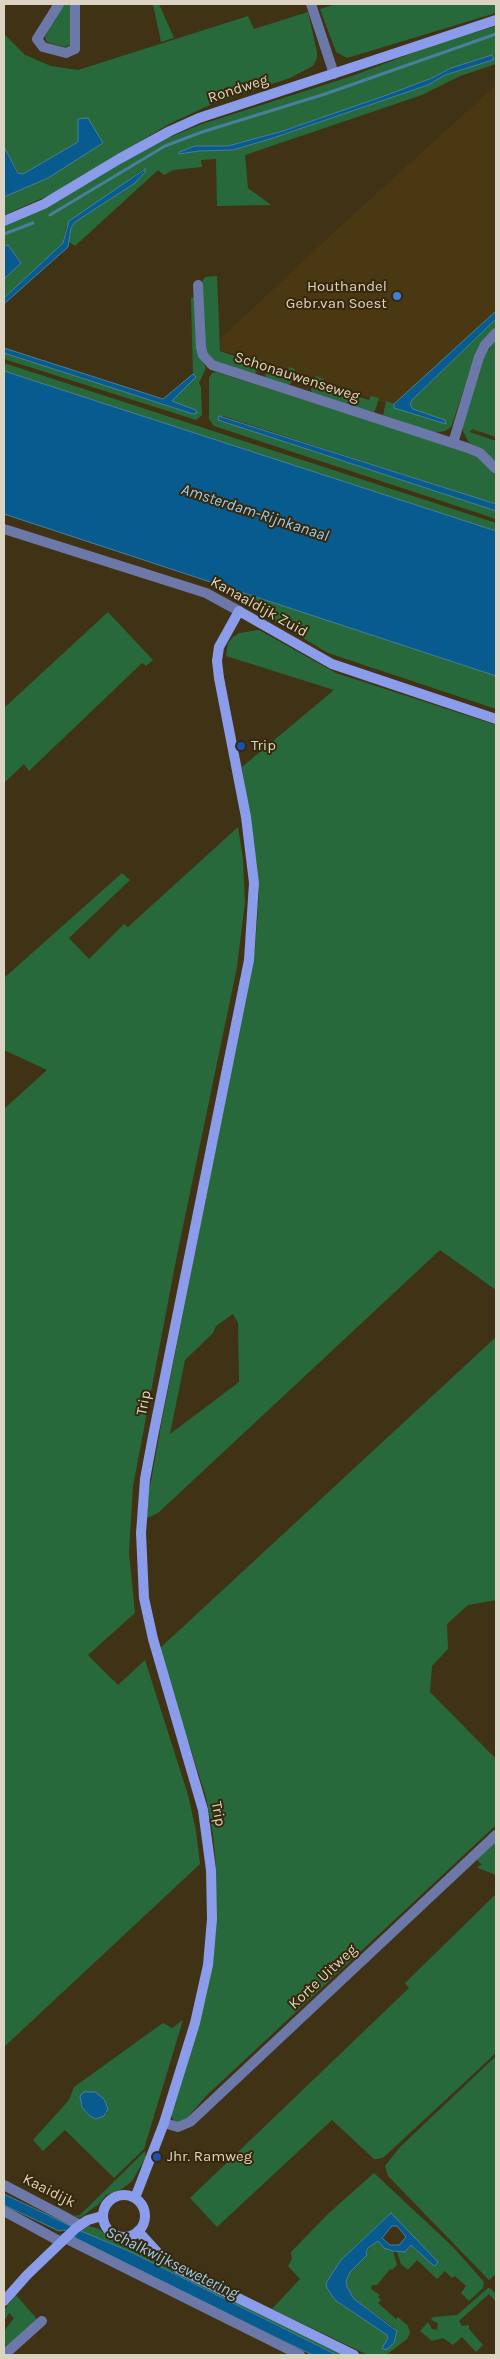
<!DOCTYPE html>
<style>
body{margin:0}
#map{position:relative;width:500px;height:2359px;overflow:hidden;background:#403215;font-family:Karla,sans-serif}
canvas{display:block}
.frame{position:absolute;inset:0;border:5px solid #dcd4c3;pointer-events:none}
</style>
<div id="map">
<canvas width="500" height="2359"></canvas>
<div class="frame"></div>
</div>
<script>
const g = document.querySelector('canvas').getContext('2d');
g.lineJoin = 'round';
function paint(path, color) {
  g.fillStyle = color;
  g.fill(path, 'evenodd');
}
function shape(rows) {
  const path = new Path2D();
  for (const r of rows) {
    if (r.length === 3) {
      path.moveTo(r[0] + r[2], r[1]);
      path.arc(r[0], r[1], r[2], 0, 2 * Math.PI);
      continue;
    }
    path.moveTo(r[0], r[1]);
    for (let i = 2; i < r.length; i += 2) path.lineTo(r[i], r[i + 1]);
  }
  return path;
}
function stroke(path, color, width, dash) {
  g.strokeStyle = color;
  g.lineWidth = width;
  g.lineCap = dash ? 'butt' : 'round';
  g.setLineDash(dash || []);
  g.stroke(path);
}
function label(font, color, halo, rows, align = 'center') {
  g.font = font + ' Karla,sans-serif';
  g.lineWidth = 4;
  g.setLineDash([]);
  g.textBaseline = 'middle';
  g.strokeStyle = halo;
  g.fillStyle = color;
  for (const [text, x, y, turn = 0] of rows) {
    g.save();
    g.translate(x, y);
    g.rotate((+turn || 0) * Math.PI / 180);
    g.textAlign = isNaN(turn) ? turn : align;
    if (halo) g.strokeText(text, 0, 0);
    g.fillText(text, 0, 0);
    g.restore();
  }
}
paint(shape([
 [496,85,496,373,480,434,221,350,220,339,333,233]
]), '#493811');
paint(shape([
 [63,4,71,4,70,45,64,47,47,42,45,37],
 [153,4,159,4,174,38,161,42],
 [336,4,496,4,496,13,347,58,336,52,320,9],
 [308,12,317,52,317,58,313,66,290,78,212,104,169,124,54,193,4,215,4,197,48,178,103,143,78,119,78,142,23,174,19,173,4,147,4,34,25,55,51,66,78,70,248,16,254,29],
 [496,26,496,64,460,76,422,95,245,155,248,188,271,205,217,206,216,159,201,160,202,167,173,170,164,175,158,170,75,246,69,242,71,228,75,222,135,183,145,172,143,169,66,227,63,243,4,298,4,279,21,262,8,245,4,246,4,223,35,212,68,195,126,160,168,138,199,125,352,76,431,46],
 [492,55,494,56,490,61,445,75,428,85,273,138,233,150,192,151,181,155,195,146,228,146,283,131,387,95,432,78,451,68],
 [217,276,220,351,251,362,253,358,261,360,255,375,215,362,206,351,200,286,205,277],
 [195,297,200,357,206,368,199,383,201,387,202,415,196,420,4,359,4,353,193,414,172,401,196,377,193,374,191,298],
 [496,319,496,327,487,336,474,359,451,427,445,431,434,433,383,415,386,401,395,404,394,407,445,420,413,409,410,404,412,400],
 [496,339,496,437,472,429,470,432,496,441,496,462,468,441,463,431,463,424,484,357],
 [4,363,496,523,496,531,4,371],
 [268,363,288,371,289,367,295,369,291,383,289,385,265,377],
 [216,372,470,453,481,459,496,476,496,504,223,416,218,418,218,420,496,511,496,519,214,426,209,419,209,378,212,373],
 [316,376,324,379,323,386,369,400,371,396,379,398,375,411,373,412,313,393,311,390],
 [208,581,496,676,496,709,328,653],
 [108,612,153,660,146,666,142,663,29,771,24,764,4,783,4,708],
 [259,630,336,673,496,725,496,1290,440,1250,158,1513,147,1518,149,1492,162,1420,255,949,259,894,257,865,242,767,334,690,226,656,228,643,233,637,239,633],
 [233,1314,238,1323,239,1382,170,1434,185,1360,213,1333,216,1326],
 [238,827,243,859,245,902,237,967,176,1260,133,1486,129,1553,135,1613,88,1655,118,1685,145,1660,188,1795,196,1831,200,1864,4,2047,4,1109,47,1070,4,1050,4,978,122,873,130,880,69,938,89,959,124,924,128,927],
 [496,1337,496,1600,468,1605,447,1624,448,1649,432,1666,430,1692,496,1759,496,1825,206,2096,186,2119,182,2123,174,2122,171,2115,206,1997,211,1970,216,1912,216,1867,213,1834,206,1797,159,1649],
 [496,1839,496,1875,478,1868,477,1867,482,1865,476,1859],
 [496,1894,496,2053,384,2157,378,2159,374,2159,332,2120,217,2227,190,2198,409,1988,405,1983],
 [183,2020,144,2149,114,2178,65,2130,43,2151,33,2140,69,2100,74,2087,163,2023,172,2028],
 [81,2095,108,2113,96,2119,90,2116,82,2107],
 [496,2056,496,2274,489,2280,388,2176,385,2166,400,2147],
 [145,2151,146,2157,132,2181,122,2189,106,2195,100,2203,80,2218,59,2210,57,2207,61,2199,63,2200,60,2208,74,2216,80,2215],
 [374,2173,453,2247,484,2282,483,2288,469,2301,461,2293,466,2286,455,2276,452,2278,445,2271,437,2279,417,2260,408,2270,401,2264,397,2252,405,2252,411,2245,433,2265,391,2213,341,2260,326,2283,327,2288,335,2300,387,2335,388,2338,383,2348,395,2328,354,2299,347,2287,346,2281,350,2272,367,2255,366,2252,375,2242,379,2241,385,2248,393,2251,397,2265,392,2270,390,2269,377,2285,372,2285,371,2289,380,2295,378,2297,381,2300,378,2303,396,2319,398,2317,408,2326,410,2333,407,2339,386,2355,368,2355,272,2309,300,2279,288,2266,292,2259,291,2252,329,2213],
 [89,2226,99,2229,114,2240,135,2243,140,2247,137,2250,151,2261,154,2259,345,2355,337,2355,131,2252,81,2231],
 [488,2288,490,2288,496,2294,496,2302,489,2294,459,2321,462,2326,469,2325,469,2329,483,2345,476,2352,462,2337,453,2345,443,2338,432,2341,420,2331,428,2322,432,2329,437,2330,438,2323,431,2320,433,2317,457,2315],
 [16,2295,37,2319,4,2351,4,2331,14,2318,9,2313,4,2321,4,2310]
]), '#28693b');
const water = shape([
 [492,55,494,59,490,61,445,75,428,85,273,138,233,150,199,151,179,154,179,152,195,146,228,146,283,131,387,95,432,78,451,68,492,55],
 [88,118,103,143,48,178,4,197,4,147,18,173,23,174,78,142,78,119,88,118],
 [145,169,145,172,135,183,75,222,71,228,68,247,4,304,4,298,63,243,69,221,145,169],
 [8,245,21,263,4,279,4,246,8,245],
 [496,311,496,319,412,400,410,404,413,409,445,420,446,424,394,408,394,404,496,311],
 [4,348,163,399,193,374,196,377,172,401,196,410,197,413,193,414,4,353,4,348],
 [4,371,496,531,496,676,4,514,4,371],
 [219,416,496,504,496,511,218,420,219,416],
 [84,2092,95,2092,104,2099,108,2109,104,2116,96,2119,90,2116,82,2107,80,2096,84,2092],
 [4,2194,81,2231,131,2252,337,2355,313,2355,275,2337,79,2240,64,2230,59,2231,4,2205,4,2194],
 [391,2213,438,2262,435,2266,433,2265,411,2245,405,2252,393,2251,384,2248,378,2241,368,2248,366,2252,367,2255,350,2272,346,2281,347,2287,354,2299,397,2331,394,2343,386,2350,382,2348,388,2338,387,2335,335,2300,327,2288,326,2283,341,2260,391,2213],
 [392,2226,397,2226,406,2237,399,2245,390,2245,382,2238,392,2226]
]);
paint(water, '#085b8e');
stroke(water, '#487f9e', 1);
stroke(shape([
 [50,215,165,146,202,132,325,94,496,34],
 [4,234,33,223]
]), '#487f9e', 3);
stroke(shape([
 [59,4,37,39,43,47,66,53,75,49,75,4],
 [311,4,334,74],
 [198,285,201,347,203,355,212,365,468,448,480,453,496,469],
 [453,443,479,357,485,345,496,333],
 [4,529,206,593,239,611],
 [164,2123,178,2127,190,2122,496,1835],
 [4,2185,80,2225],
 [4,2211,61,2242],
 [65,2238,300,2355],
 [4,2355,42,2321]
]), '#6c78a8', 10);
stroke(shape([
 [4,221,44,204,119,159,170,131,199,118,496,20],
 [124,2216,21],
 [135,2198,164,2123,195,2023,208,1965,212,1919,211,1870,203,1810,153,1639,144,1598,141,1533,145,1479,153,1436,249,960,254,883,246,817,219,678,217,661,219,647,239,611,332,664,496,719],
 [138,2231,159,2254,179,2269,354,2355],
 [4,2301,27,2275,76,2228,88,2220,102,2216]
]), '#8a9cea', 10);
for (const [x, y, r, color] of [
 [397,296,5,"#3f7fe0"],
 [241,746,5,"#1a4fb4"],
 [157,2157,5,"#1a4fb4"]
]) {
  const dot = new Path2D();
  dot.arc(x, y, r, 0, 2 * Math.PI);
  g.fillStyle = color;
  g.fill(dot);
  stroke(dot, '#36280a', 2);
}
label('15px', '#dcd4c3', '#36280a', [
 ["Rondweg",238,89,-18],
 ["Schonauwenseweg",297,377,18],
 ["Kanaaldijk Zuid",259,607,29],
 ["Trip",144,1403,-79],
 ["Trip",218,1814,79],
 ["Korte Uitweg",323,1977,-43],
 ["Kaaidijk",49,2191,27]
]);
label('15px', '#dcd4c3', '#36280a', [
 ["Houthandel",387,287,"right"],
 ["Gebr.van Soest",387,304,"right"],
 ["Trip",251,746],
 ["Jhr. Ramweg",167,2157]
], 'left');
label('italic 16px', '#98cdfa', '#36280a', [
 ["Amsterdam-Rijnkanaal",255,513,18],
 ["Schalkwijksewetering",172,2263,26]
]);
</script>
